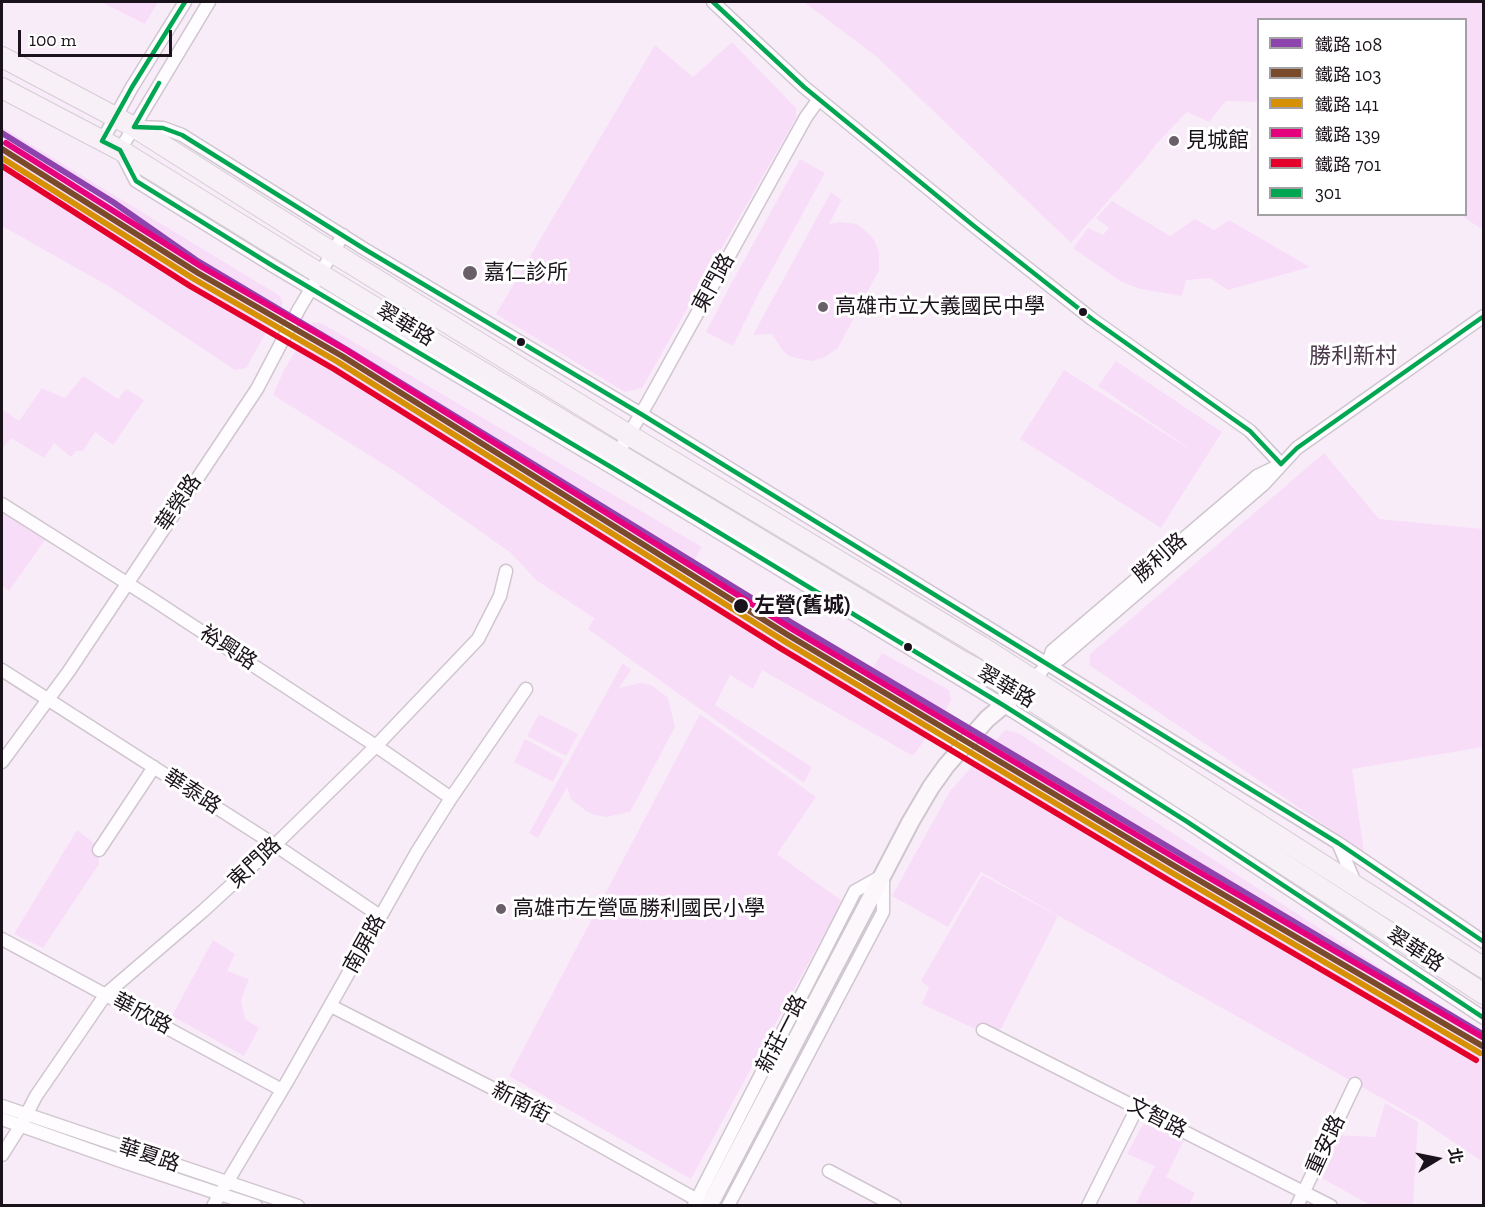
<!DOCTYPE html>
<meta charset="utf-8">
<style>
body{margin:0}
#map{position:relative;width:1485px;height:1207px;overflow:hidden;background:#f9ecf9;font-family:"Zilla Slab","Noto Sans TC",serif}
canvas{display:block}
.frame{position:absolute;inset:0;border:3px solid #1b131b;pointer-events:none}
.legend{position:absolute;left:1257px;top:18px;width:210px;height:198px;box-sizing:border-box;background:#fff;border:2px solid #a4a1a4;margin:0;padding:8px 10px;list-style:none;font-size:18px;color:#1b131b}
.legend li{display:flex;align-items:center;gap:12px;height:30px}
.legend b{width:30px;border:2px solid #a4a1a4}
.north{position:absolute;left:1407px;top:1129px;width:60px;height:60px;-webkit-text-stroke:4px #fff;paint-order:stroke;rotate:80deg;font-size:16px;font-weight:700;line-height:24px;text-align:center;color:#1b131b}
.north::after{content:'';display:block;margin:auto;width:21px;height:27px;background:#1b131b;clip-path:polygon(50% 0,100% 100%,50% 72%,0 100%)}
.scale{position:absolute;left:18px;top:30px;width:154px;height:27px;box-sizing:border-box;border:3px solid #1b131b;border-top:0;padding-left:8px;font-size:18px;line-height:21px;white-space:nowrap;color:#1b131b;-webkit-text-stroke:4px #fff;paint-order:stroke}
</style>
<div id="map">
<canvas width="1485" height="1207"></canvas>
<div class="frame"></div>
<ul class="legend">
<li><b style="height:8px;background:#8e44ad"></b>鐵路 108</li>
<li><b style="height:8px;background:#7a4b2a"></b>鐵路 103</li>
<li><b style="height:8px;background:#d69004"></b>鐵路 141</li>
<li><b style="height:8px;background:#e5007d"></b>鐵路 139</li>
<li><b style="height:8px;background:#e4002b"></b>鐵路 701</li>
<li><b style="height:8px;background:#00a651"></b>301</li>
</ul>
<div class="north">北</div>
<div class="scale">100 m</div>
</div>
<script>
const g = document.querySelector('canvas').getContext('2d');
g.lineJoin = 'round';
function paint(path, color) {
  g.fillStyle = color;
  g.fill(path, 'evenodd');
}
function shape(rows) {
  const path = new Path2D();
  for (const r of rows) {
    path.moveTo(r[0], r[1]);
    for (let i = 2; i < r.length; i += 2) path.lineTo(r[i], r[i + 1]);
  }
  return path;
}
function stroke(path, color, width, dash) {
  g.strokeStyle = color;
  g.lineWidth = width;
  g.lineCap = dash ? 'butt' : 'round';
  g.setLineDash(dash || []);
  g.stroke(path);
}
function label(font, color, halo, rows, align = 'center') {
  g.font = font + ' "Zilla Slab","Noto Sans TC",serif';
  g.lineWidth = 6;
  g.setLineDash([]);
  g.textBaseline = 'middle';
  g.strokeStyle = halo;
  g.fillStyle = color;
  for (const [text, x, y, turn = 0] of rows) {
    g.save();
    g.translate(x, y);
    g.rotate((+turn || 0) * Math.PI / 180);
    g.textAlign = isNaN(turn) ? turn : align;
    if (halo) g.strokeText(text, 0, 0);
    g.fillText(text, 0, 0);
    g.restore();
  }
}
paint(shape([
 [101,2,158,2,145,24],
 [804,2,1483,2,1483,230,1461,215,1466,214,1466,20,1258,20,1258,102,1226,101,1209,122,1187,112,1157,143,1145,159,1071,243,877,57],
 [732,42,796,108,796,118,642,388,625,392,496,314,655,45,693,77],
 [2,127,280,296,283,303,246,368,235,370,110,287,2,226],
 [800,159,825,173,758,295,733,346,706,332,732,282],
 [831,192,842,200,829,224,840,222,857,224,869,234,874,240,879,252,879,270,838,348,825,357,812,361,800,359,789,356,783,351,772,334,753,335],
 [1112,201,1170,236,1195,219,1214,230,1229,220,1310,267,1228,290,1210,278,1186,280,1182,296,1140,289,1120,281,1073,248,1088,228,1103,235,1109,228,1096,218],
 [313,322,323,324,702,547,685,576,776,623,784,611,786,625,832,656,836,669,847,679,863,684,882,653,949,690,951,700,946,710,913,756,762,670,753,689,730,675,715,705,812,767,804,783,588,629,594,618,536,580,511,553,396,472,273,395,284,370],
 [1116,361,1222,432,1161,528,1020,439,1064,370,1199,455,1098,386],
 [83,376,118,399,126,389,144,400,113,445,95,432,83,451,76,451,71,457,54,443,44,458,11,438,2,449,2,409,19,421,42,388,65,398],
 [1324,453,1379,519,1483,529,1483,747,1352,769,1364,852,1089,665,1090,654],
 [2,510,47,537,9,591,2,586],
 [623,663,631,670,619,688,640,683,651,685,658,690,668,698,675,727,630,812,606,817,595,815,586,811,571,799,567,787,538,838,529,833],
 [539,714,578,734,566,756,527,736],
 [700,714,816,797,777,854,842,901,691,1179,509,1076],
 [1005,730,1018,733,1483,1034,1483,1162,1424,1122,981,872,948,927,892,896,950,791],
 [525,739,564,760,553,782,514,762],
 [77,830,98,846,99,864,43,948,14,934],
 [982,875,1058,916,1001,1029,973,1028,922,1004,929,987,921,981],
 [213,940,235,954,227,971,249,979,241,1000,245,1019,259,1028,244,1056,172,1016],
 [1385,1103,1418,1122,1413,1205,1370,1205,1316,1175,1336,1135,1375,1137],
 [1149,1122,1156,1123,1185,1138,1166,1177,1195,1193,1189,1205,1135,1205,1155,1166,1127,1154,1142,1126]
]), '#f8ddf8');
const street = shape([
 [209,2,120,150,136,181,273,266,616,470,1003,705,1186,821,1484,1018],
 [713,2,804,87,974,226,1092,319,1250,431,1281,464],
 [138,127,163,128,182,135,366,250,641,414,1338,843,1484,942],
 [102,141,132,87,185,2],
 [615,458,648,402,806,117,819,99],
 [2,504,149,597,376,746,451,798],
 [1048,663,1060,659,1264,484,1297,448,1484,316],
 [2,670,275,845,380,916],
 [1034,680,1048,663,1052,651,1257,476,1278,466],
 [2,762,69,671,257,389,299,309,343,235],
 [1339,845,1356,885],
 [99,850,154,767],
 [2,939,282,1090],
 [331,1006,547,1116,708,1206],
 [983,1030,1331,1206],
 [2,1106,298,1206],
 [2,1119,121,1161,256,1206],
 [2,1155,21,1125,36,1096,106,994,203,911,275,845,376,746,478,639,500,596,506,571],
 [829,1171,895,1206],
 [694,1205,855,891,882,876],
 [213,1206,288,1080,417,852,451,798,526,689],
 [728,1206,883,912,883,876],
 [1088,1206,1137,1108],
 [1297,1206,1355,1084]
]);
const secondary = shape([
 [709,1206,911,821,931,787,946,766,987,719,1029,684]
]);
const primary = shape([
 [2,57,134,127,306,236,634,438,982,647,1484,968],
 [2,88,120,150,343,288,960,660,1019,692,1484,994]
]);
stroke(street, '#cfc6cf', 15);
stroke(secondary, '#cfc6cf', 20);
stroke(primary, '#d4cdd4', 22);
stroke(street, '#fefcfe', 12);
stroke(secondary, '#fbf7fb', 16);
stroke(primary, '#f7f1f7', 20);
stroke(shape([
 [185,2,132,87,102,141,120,150,136,181,273,266,616,470,1003,705,1186,821,1484,1018],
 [713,2,804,87,974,226,1092,319,1250,431,1281,464],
 [159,83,134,127,163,128,182,135,366,250,641,414,1338,843,1484,942],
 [1281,464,1297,448,1484,316]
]), '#00a651', 4.5);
stroke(shape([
 [2,133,113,202,196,260,349,351,794,624,1484,1035]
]), '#8e44ad', 6);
stroke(shape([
 [2,149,198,273,342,356,788,635,1178,868,1484,1047]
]), '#7a4b2a', 6);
stroke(shape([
 [2,158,194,279,338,362,784,641,1174,874,1480,1053]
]), '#d69004', 6);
stroke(shape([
 [6,143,202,267,346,350,792,629,1182,862,1484,1038]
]), '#e5007d', 6);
stroke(shape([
 [2,166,190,286,334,369,780,648,1170,881,1476,1060]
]), '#e4002b', 6);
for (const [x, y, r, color] of [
 [1174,141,6,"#695f69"],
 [470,273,8,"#695f69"],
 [823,307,6,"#695f69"],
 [1083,312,5,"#1b131b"],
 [521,342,5,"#1b131b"],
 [741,606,8,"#1b131b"],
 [908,647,5,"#1b131b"],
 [501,909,6,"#695f69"]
]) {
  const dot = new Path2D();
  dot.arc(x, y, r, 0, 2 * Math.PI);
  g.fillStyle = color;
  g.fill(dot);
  stroke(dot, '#fff', 2);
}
label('21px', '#1b131b', '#fff', [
 ["見城館",1186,141],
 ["嘉仁診所",484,273],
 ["高雄市立大義國民中學",835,307],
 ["高雄市左營區勝利國民小學",513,909]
], 'left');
label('21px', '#1b131b', '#fff', [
 ["東門路",714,283,-61],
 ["翠華路",405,325,31],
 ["華榮路",179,503,-56],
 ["勝利路",1160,558,-41],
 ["裕興路",228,648,33],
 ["翠華路",1006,687,30],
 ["華泰路",192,792,33],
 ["東門路",255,863,-43],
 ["南屏路",365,944,-61],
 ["翠華路",1415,950,33],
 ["華欣路",142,1014,28],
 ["新莊一路",782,1034,-63],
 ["新南街",521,1103,27],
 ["文智路",1157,1118,27],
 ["重安路",1326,1145,-65],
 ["華夏路",149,1156,18]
]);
label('bold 21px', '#1b131b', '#fff', [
 ["左營(舊城)",754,606]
], 'left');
label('22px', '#4a384a', '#fff', [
 ["勝利新村",1353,357]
]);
</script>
